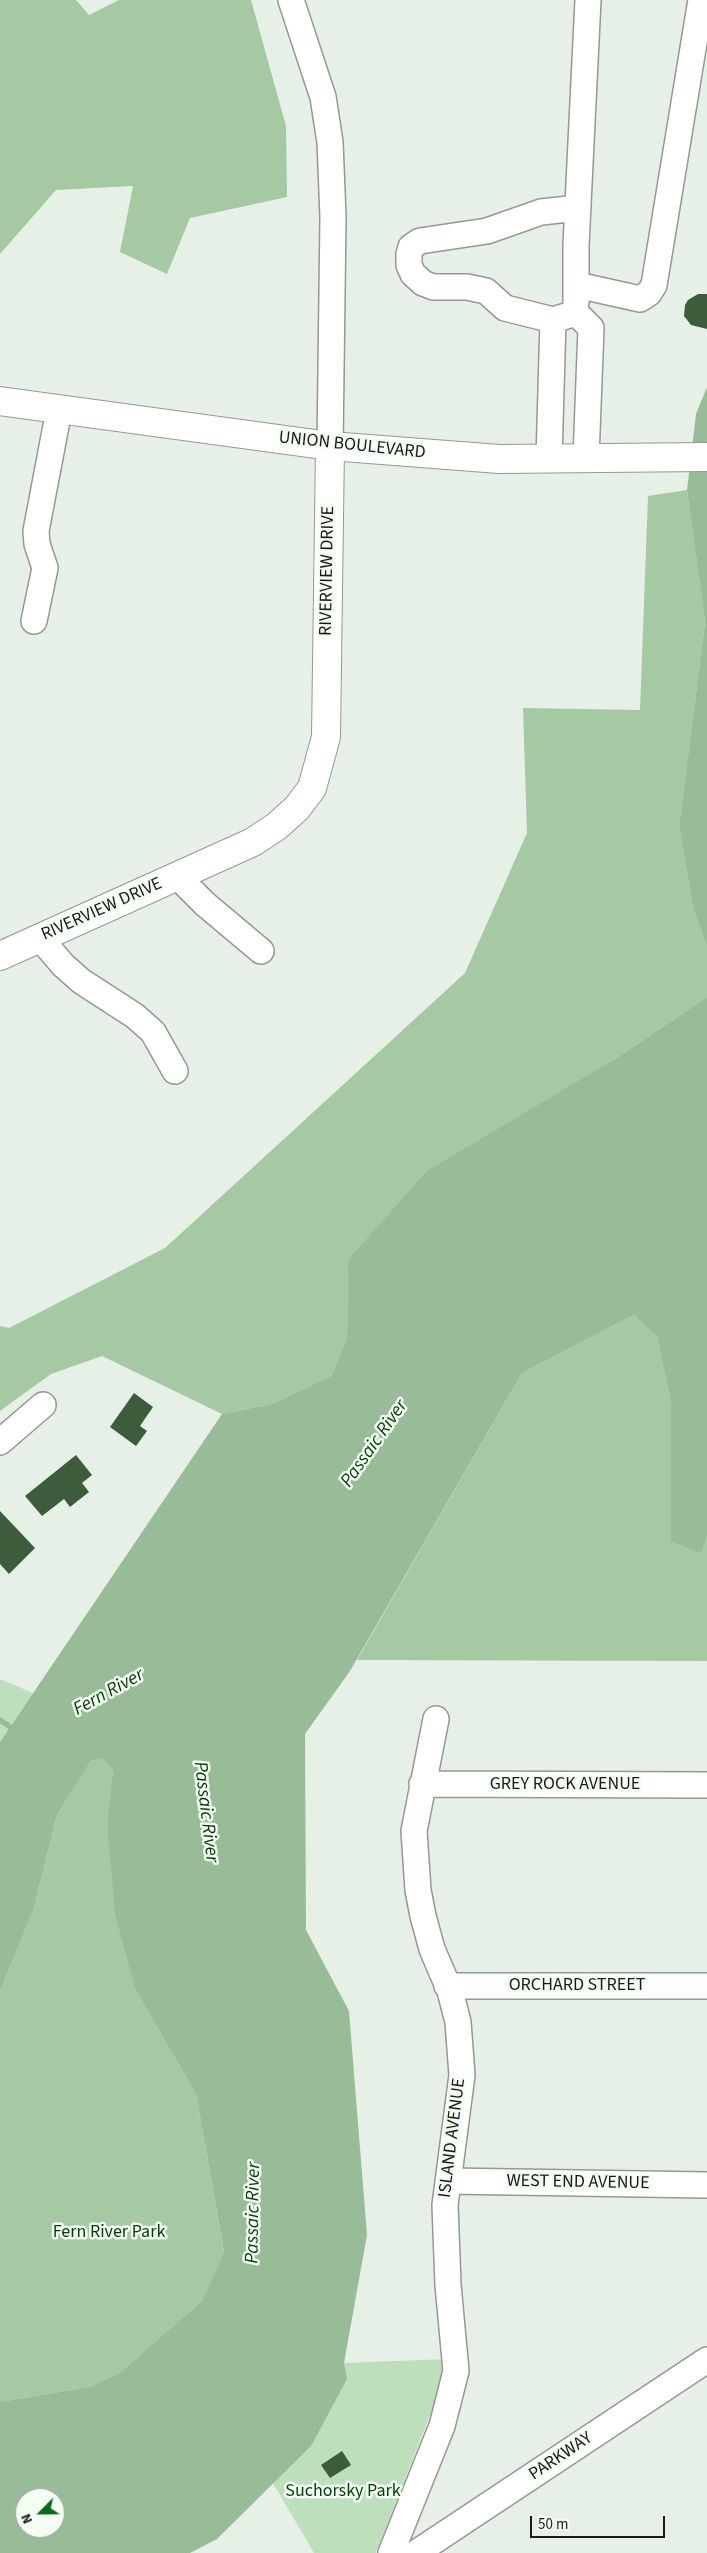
<!DOCTYPE html>
<style>
body{margin:0}
#map{position:relative;width:707px;height:2553px;overflow:hidden;background:#e7f0e6;font-family:"Source Sans 3",sans-serif}
canvas{display:block}
.north{position:absolute;left:15px;top:2488px;width:50px;height:50px;box-sizing:border-box;background:#f4fdf4;border:1px solid #9ca39c;border-radius:50%;rotate:247deg;font-size:14px;font-weight:700;line-height:20px;text-align:center;color:#181b17}
.north::after{content:'';display:block;margin:auto;width:18px;height:22px;background:#066a16;clip-path:polygon(50% 0,100% 100%,50% 72%,0 100%)}
.scale{position:absolute;left:530px;top:2516px;width:135px;height:22px;box-sizing:border-box;border:2px solid #181b17;border-top:0;padding-left:6px;font-size:15px;line-height:18px;white-space:nowrap;color:#181b17;-webkit-text-stroke:4px #f4fdf4;paint-order:stroke}
</style>
<div id="map">
<canvas width="707" height="2553"></canvas>
<div class="north">N</div>
<div class="scale">50 m</div>
</div>
<script>
const g = document.querySelector('canvas').getContext('2d');
g.lineJoin = 'round';
function paint(path, color) {
  g.fillStyle = color;
  g.fill(path, 'evenodd');
}
function shape(rows) {
  const path = new Path2D();
  for (const r of rows) {
    path.moveTo(r[0], r[1]);
    for (let i = 2; i < r.length; i += 2) path.lineTo(r[i], r[i + 1]);
  }
  return path;
}
function stroke(path, color, width, dash) {
  g.strokeStyle = color;
  g.lineWidth = width;
  g.lineCap = dash ? 'butt' : 'round';
  g.setLineDash(dash || []);
  g.stroke(path);
}
function label(font, color, halo, rows, align = 'center') {
  g.font = font + ' "Source Sans 3",sans-serif';
  g.lineWidth = 5;
  g.setLineDash([]);
  g.textBaseline = 'middle';
  g.strokeStyle = halo;
  g.fillStyle = color;
  for (const [text, x, y, turn = 0] of rows) {
    g.save();
    g.translate(x, y);
    g.rotate((+turn || 0) * Math.PI / 180);
    g.textAlign = isNaN(turn) ? turn : align;
    if (halo) g.strokeText(text, 0, 0);
    g.fillText(text, 0, 0);
    g.restore();
  }
}
paint(shape([
 [0,1679,33,1693,0,1742],
 [447,2359,445,2377,376,2553,314,2553,273,2483,311,2446,344,2363]
]), '#bddfbc');
paint(shape([
 [0,0,76,0,89,15,119,0,251,0,286,126,287,197,190,218,167,274,120,252,133,186,56,190,0,254],
 [687,490,705,622,679,827,693,908,707,947,707,997,615,1059,348,1260,347,1338,331,1376,271,1404,222,1414,102,1356,51,1374,0,1411,0,1326,9,1328,165,1248,465,973,527,833,523,708,640,710,648,496],
 [634,1315,657,1337,671,1403,671,1540,701,1554,707,1537,707,1661,357,1660,522,1373],
 [103,1758,113,1771,107,1821,136,1991,196,2094,224,2253,202,2301,119,2373,89,2387,0,2402,0,1991,33,1911,57,1815,91,1761]
]), '#a4c9a3');
paint(shape([
 [707,387,707,947,693,908,679,827,705,622,687,490,696,414],
 [707,997,707,1537,701,1554,671,1541,671,1403,657,1337,634,1315,522,1373,350,1671,305,1734,306,1930,349,2011,367,2235,344,2363,347,2379,311,2446,217,2539,190,2553,0,2553,0,2402,89,2387,119,2373,202,2301,224,2252,196,2094,136,1991,115,1914,107,1821,113,1771,103,1758,91,1761,57,1815,33,1911,0,1991,0,1742,222,1414,271,1404,331,1376,347,1338,348,1260,427,1171,615,1059],
 [25,2498,55,2498,55,2528,25,2528]
]), '#98bc97');
stroke(shape([
 [0,1720,15,1730]
]), '#98bc97', 5.5);
paint(shape([
 [698,294,707,294,707,329,691,325,684,316,685,305,688,300],
 [134,1393,153,1407,140,1426,147,1431,136,1446,110,1427],
 [76,1455,92,1475,82,1483,89,1492,70,1507,64,1499,42,1516,25,1496],
 [0,1511,35,1548,9,1574,0,1564],
 [342,2451,351,2465,330,2478,321,2465]
]), '#3c5c3c');
const minor = shape([
 [291,0,323,97,330,142,333,217,330,446],
 [577,285,640,299,649,293,654,285,701,0],
 [576,303,576,245,588,0],
 [553,320,505,308,486,291,467,287,433,287,423,283,413,274,409,265,409,254,411,247,420,241,487,231,541,212,578,208],
 [549,459,553,320,576,313,591,328,586,458],
 [34,621,45,568,37,544,36,531,59,410],
 [177,876,205,904,261,951],
 [40,938,63,965,81,981,135,1016,153,1032,175,1071],
 [0,1442,43,1405],
 [422,1784,707,1785],
 [447,1986,707,1986],
 [448,2181,707,2185],
 [391,2553,442,2426,456,2371,448,2285,445,2205,462,2075,458,2022,450,1991,432,1949,423,1916,418,1890,414,1831,436,1719],
 [416,2553,707,2360]
]);
const major = shape([
 [0,401,330,446,499,459,707,457],
 [0,956,253,842,277,826,297,808,312,788,326,737,330,446]
]);
stroke(minor, '#929a92', 28);
stroke(major, '#929a92', 30);
stroke(minor, '#fff', 25);
stroke(major, '#fff', 28);
label('18px', '#181b17', '#f4fdf4', [
 ["UNION BOULEVARD",352,446,6],
 ["RIVERVIEW DRIVE",328,571,-89],
 ["RIVERVIEW DRIVE",102,910,-24],
 ["GREY ROCK AVENUE",565,1785],
 ["ORCHARD STREET",577,1986],
 ["ISLAND AVENUE",453,2138,-83],
 ["WEST END AVENUE",578,2183,1],
 ["PARKWAY",561,2457,-34]
]);
label('18px', '#043b09', '#f4fdf4', [
 ["Fern River Park",109,2233],
 ["Suchorsky Park",343,2492]
]);
label('italic 19px', '#023a08', '#f4fdf4', [
 ["Passaic River",375,1444,-55],
 ["Fern River",109,1693,-29],
 ["Passaic River",205,1812,83],
 ["Passaic River",254,2213,-89]
]);
</script>
